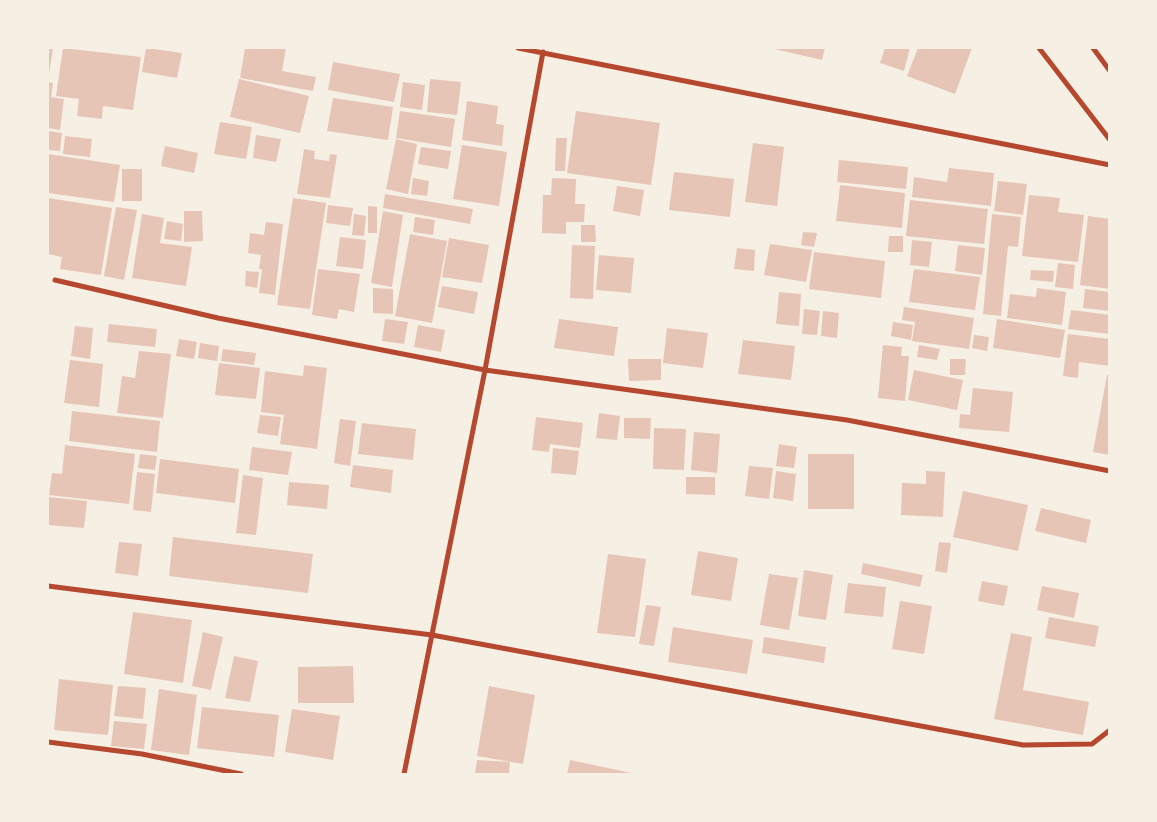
<!DOCTYPE html>
<style>
body{margin:0}
#map{position:relative;width:1157px;height:822px;overflow:hidden;background:#f6efe4;font-family:"IBM Plex Serif",serif}
canvas{display:block}
.frame{position:absolute;inset:0;border:49px solid #f6efe4;pointer-events:none}
</style>
<div id="map">
<canvas width="1157" height="822"></canvas>
<div class="frame"></div>
</div>
<script>
const g = document.querySelector('canvas').getContext('2d');
g.lineJoin = 'round';
function paint(path, color) {
  g.fillStyle = color;
  g.fill(path, 'evenodd');
}
function shape(rows) {
  const path = new Path2D();
  for (const r of rows) {
    path.moveTo(r[0], r[1]);
    for (let i = 2; i < r.length; i += 2) path.lineTo(r[i], r[i + 1]);
  }
  return path;
}
function stroke(path, color, width, dash) {
  g.strokeStyle = color;
  g.lineWidth = width;
  g.lineCap = dash ? 'butt' : 'round';
  g.setLineDash(dash || []);
  g.stroke(path);
}
paint(shape([
 [48,48,53,48,49,74,48,74],
 [63,48,141,57,133,110,103,106,102,119,77,116,79,99,56,96],
 [146,48,182,53,177,78,142,72],
 [245,48,286,48,282,71,316,77,313,91,240,78],
 [770,48,825,48,822,60],
 [885,48,910,48,904,71,880,63],
 [918,48,972,48,955,94,907,76],
 [333,62,400,74,394,102,328,90],
 [239,79,309,96,300,133,230,117],
 [430,79,461,82,457,115,427,112],
 [48,82,53,83,51,97,64,99,60,130,48,128],
 [403,82,425,85,422,110,400,107],
 [333,98,393,107,388,140,327,131],
 [467,101,498,106,496,124,504,125,502,146,462,140],
 [400,111,455,119,451,147,396,138],
 [576,111,660,123,651,185,567,173],
 [220,122,252,127,246,159,214,154],
 [48,131,62,133,60,151,48,150],
 [256,135,281,139,276,162,253,158],
 [65,136,92,139,90,157,63,154],
 [556,138,567,138,565,171,555,171],
 [396,139,417,144,408,194,386,189],
 [753,143,784,147,777,206,745,202],
 [462,145,507,152,499,206,453,199],
 [165,146,198,153,194,173,161,166],
 [421,147,451,151,448,169,418,164],
 [304,149,315,151,314,159,329,161,330,154,337,155,330,198,297,194],
 [48,154,120,165,114,202,48,193],
 [839,160,908,167,906,189,837,182],
 [949,168,994,173,991,206,912,197,914,177,947,182],
 [122,169,142,169,142,201,122,201],
 [674,172,734,179,730,217,669,210],
 [413,178,429,181,427,196,411,194],
 [552,178,576,179,575,204,585,204,584,222,566,222,566,234,542,233,543,195,551,195],
 [998,181,1027,184,1023,215,994,211],
 [840,185,905,193,902,228,836,221],
 [617,186,644,190,640,216,613,211],
 [385,194,473,209,470,224,383,208],
 [1029,195,1060,198,1058,212,1084,215,1078,262,1022,256],
 [48,198,112,208,101,275,60,269,62,257,48,254],
 [293,198,326,203,310,309,277,305],
 [910,200,988,209,984,244,906,236],
 [328,205,353,208,350,226,326,223],
 [368,206,377,207,377,233,368,233],
 [116,207,137,210,124,280,104,276],
 [184,211,202,211,203,241,184,242],
 [383,211,403,215,392,287,371,283],
 [142,214,164,218,160,243,192,247,186,286,132,278],
 [354,214,366,216,364,236,352,235],
 [992,214,1021,217,1018,247,1008,246,1001,316,983,314],
 [1088,216,1110,219,1110,289,1080,285],
 [415,217,435,220,433,235,413,232],
 [167,221,183,224,181,241,164,239],
 [266,222,283,224,275,295,259,293,262,269,259,269,261,255,248,253,250,233,264,235],
 [581,225,595,225,596,242,581,242],
 [803,232,817,233,814,247,801,245],
 [410,234,447,241,432,323,395,316],
 [889,236,903,236,903,252,888,252],
 [340,237,366,240,363,269,336,266],
 [449,238,489,245,482,283,442,277],
 [912,240,932,242,929,267,910,265],
 [770,244,812,250,806,282,764,275],
 [572,245,595,246,593,299,570,298],
 [958,245,985,248,982,275,955,271],
 [737,248,755,250,754,271,734,269],
 [814,252,885,261,881,298,809,289],
 [599,255,634,258,631,293,596,290],
 [1058,263,1075,265,1073,289,1055,287],
 [318,269,360,274,354,312,339,309,337,319,312,315],
 [914,269,980,277,975,310,909,302],
 [1031,270,1054,271,1053,282,1030,280],
 [246,271,259,272,257,288,245,286],
 [442,286,478,292,474,314,438,307],
 [373,288,393,289,393,314,373,313],
 [1037,288,1066,292,1062,325,1007,318,1010,294,1036,297],
 [1085,289,1110,292,1110,311,1083,308],
 [779,292,801,294,799,326,776,324],
 [904,307,974,318,969,349,912,341,915,322,902,320],
 [804,309,820,311,817,335,802,334],
 [1071,310,1110,315,1110,334,1068,329],
 [823,311,839,313,837,338,821,336],
 [385,319,408,322,404,344,382,341],
 [559,319,618,327,614,356,554,348],
 [997,319,1065,330,1060,358,993,348],
 [893,322,913,325,911,340,891,336],
 [109,324,157,329,155,347,107,342],
 [418,325,445,330,441,352,414,347],
 [75,326,93,328,90,359,71,356],
 [667,328,708,333,703,368,663,363],
 [1068,334,1110,339,1110,366,1079,362,1078,378,1063,376],
 [974,335,989,337,987,351,972,348],
 [179,339,197,342,194,359,176,356],
 [743,340,795,346,791,380,738,374],
 [200,343,219,346,217,361,198,358],
 [883,345,902,347,901,356,909,356,905,401,878,398],
 [919,345,940,349,937,360,917,357],
 [223,349,256,353,254,365,221,361],
 [139,351,171,354,163,418,117,413,122,376,135,378],
 [628,359,661,359,661,380,629,381],
 [950,359,966,359,965,375,950,375],
 [70,360,103,364,99,407,64,403],
 [219,363,260,368,256,399,215,395],
 [304,365,327,368,317,449,280,444,284,415,261,412,265,371,303,376],
 [914,370,963,380,957,410,908,400],
 [1107,375,1110,375,1110,455,1093,452],
 [973,388,1013,392,1009,432,959,428,960,414,970,415],
 [72,411,160,421,157,452,69,441],
 [599,413,620,416,617,440,596,438],
 [260,415,281,417,278,436,257,433],
 [536,417,583,423,580,448,550,444,549,452,532,450],
 [624,418,651,418,650,439,624,438],
 [340,419,356,421,350,466,334,463],
 [362,423,416,429,413,460,358,454],
 [654,428,686,429,684,470,653,469],
 [694,432,720,434,717,473,691,470],
 [779,444,797,447,794,468,776,466],
 [65,445,135,454,129,504,49,495,52,473,62,474],
 [252,447,292,452,288,475,249,470],
 [553,448,579,451,576,475,551,473],
 [140,454,157,456,155,470,138,468],
 [808,454,854,454,854,509,808,509],
 [160,459,239,469,235,503,156,493],
 [353,465,393,470,391,493,350,487],
 [749,466,773,468,769,499,745,496],
 [776,471,796,474,793,501,773,498],
 [926,471,945,472,943,517,901,515,902,483,926,484],
 [137,472,155,474,151,512,133,510],
 [243,475,263,478,256,535,236,533],
 [686,477,715,477,715,495,686,494],
 [289,482,329,485,327,509,287,505],
 [963,491,1028,505,1018,551,953,537],
 [48,497,87,501,84,528,48,525],
 [1041,508,1091,520,1086,543,1035,531],
 [173,537,313,554,308,593,169,576],
 [119,542,142,544,138,576,115,573],
 [939,542,951,543,947,573,935,571],
 [698,551,738,558,731,601,691,595],
 [608,554,646,559,635,637,597,633],
 [863,563,923,575,920,587,861,574],
 [804,570,833,575,826,620,798,616],
 [769,574,798,578,789,630,760,625],
 [982,581,1008,586,1004,606,978,601],
 [848,583,886,587,883,617,844,613],
 [1042,586,1079,593,1074,618,1037,610],
 [900,601,932,606,924,654,892,649],
 [646,605,661,607,654,646,639,644],
 [133,612,192,620,183,683,124,674],
 [1049,617,1099,626,1095,647,1045,638],
 [673,627,753,640,747,674,668,662],
 [203,632,223,637,211,690,192,686],
 [1011,633,1032,637,1023,690,1089,702,1083,735,994,719],
 [764,637,826,647,824,663,762,653],
 [234,656,258,661,250,702,225,698],
 [353,666,354,703,298,703,298,667],
 [59,679,113,685,108,735,54,730],
 [118,686,146,688,143,719,114,716],
 [489,686,535,695,523,764,477,756],
 [159,689,197,695,189,755,151,750],
 [202,707,279,715,274,757,197,748],
 [292,709,340,716,333,760,285,752],
 [114,721,147,724,144,749,111,746],
 [477,760,510,762,509,774,475,774],
 [570,760,636,774,567,774]
]), '#e6c5b7');
stroke(shape([
 [518,48,1110,165],
 [1039,48,1110,140],
 [1093,48,1110,71],
 [55,280,218,318,485,370,847,420,1110,471],
 [48,586,432,635,1023,745,1092,744,1110,730],
 [48,742,142,754,241,774],
 [404,774,485,370,543,52]
]), '#b5482f', 5);
</script>
